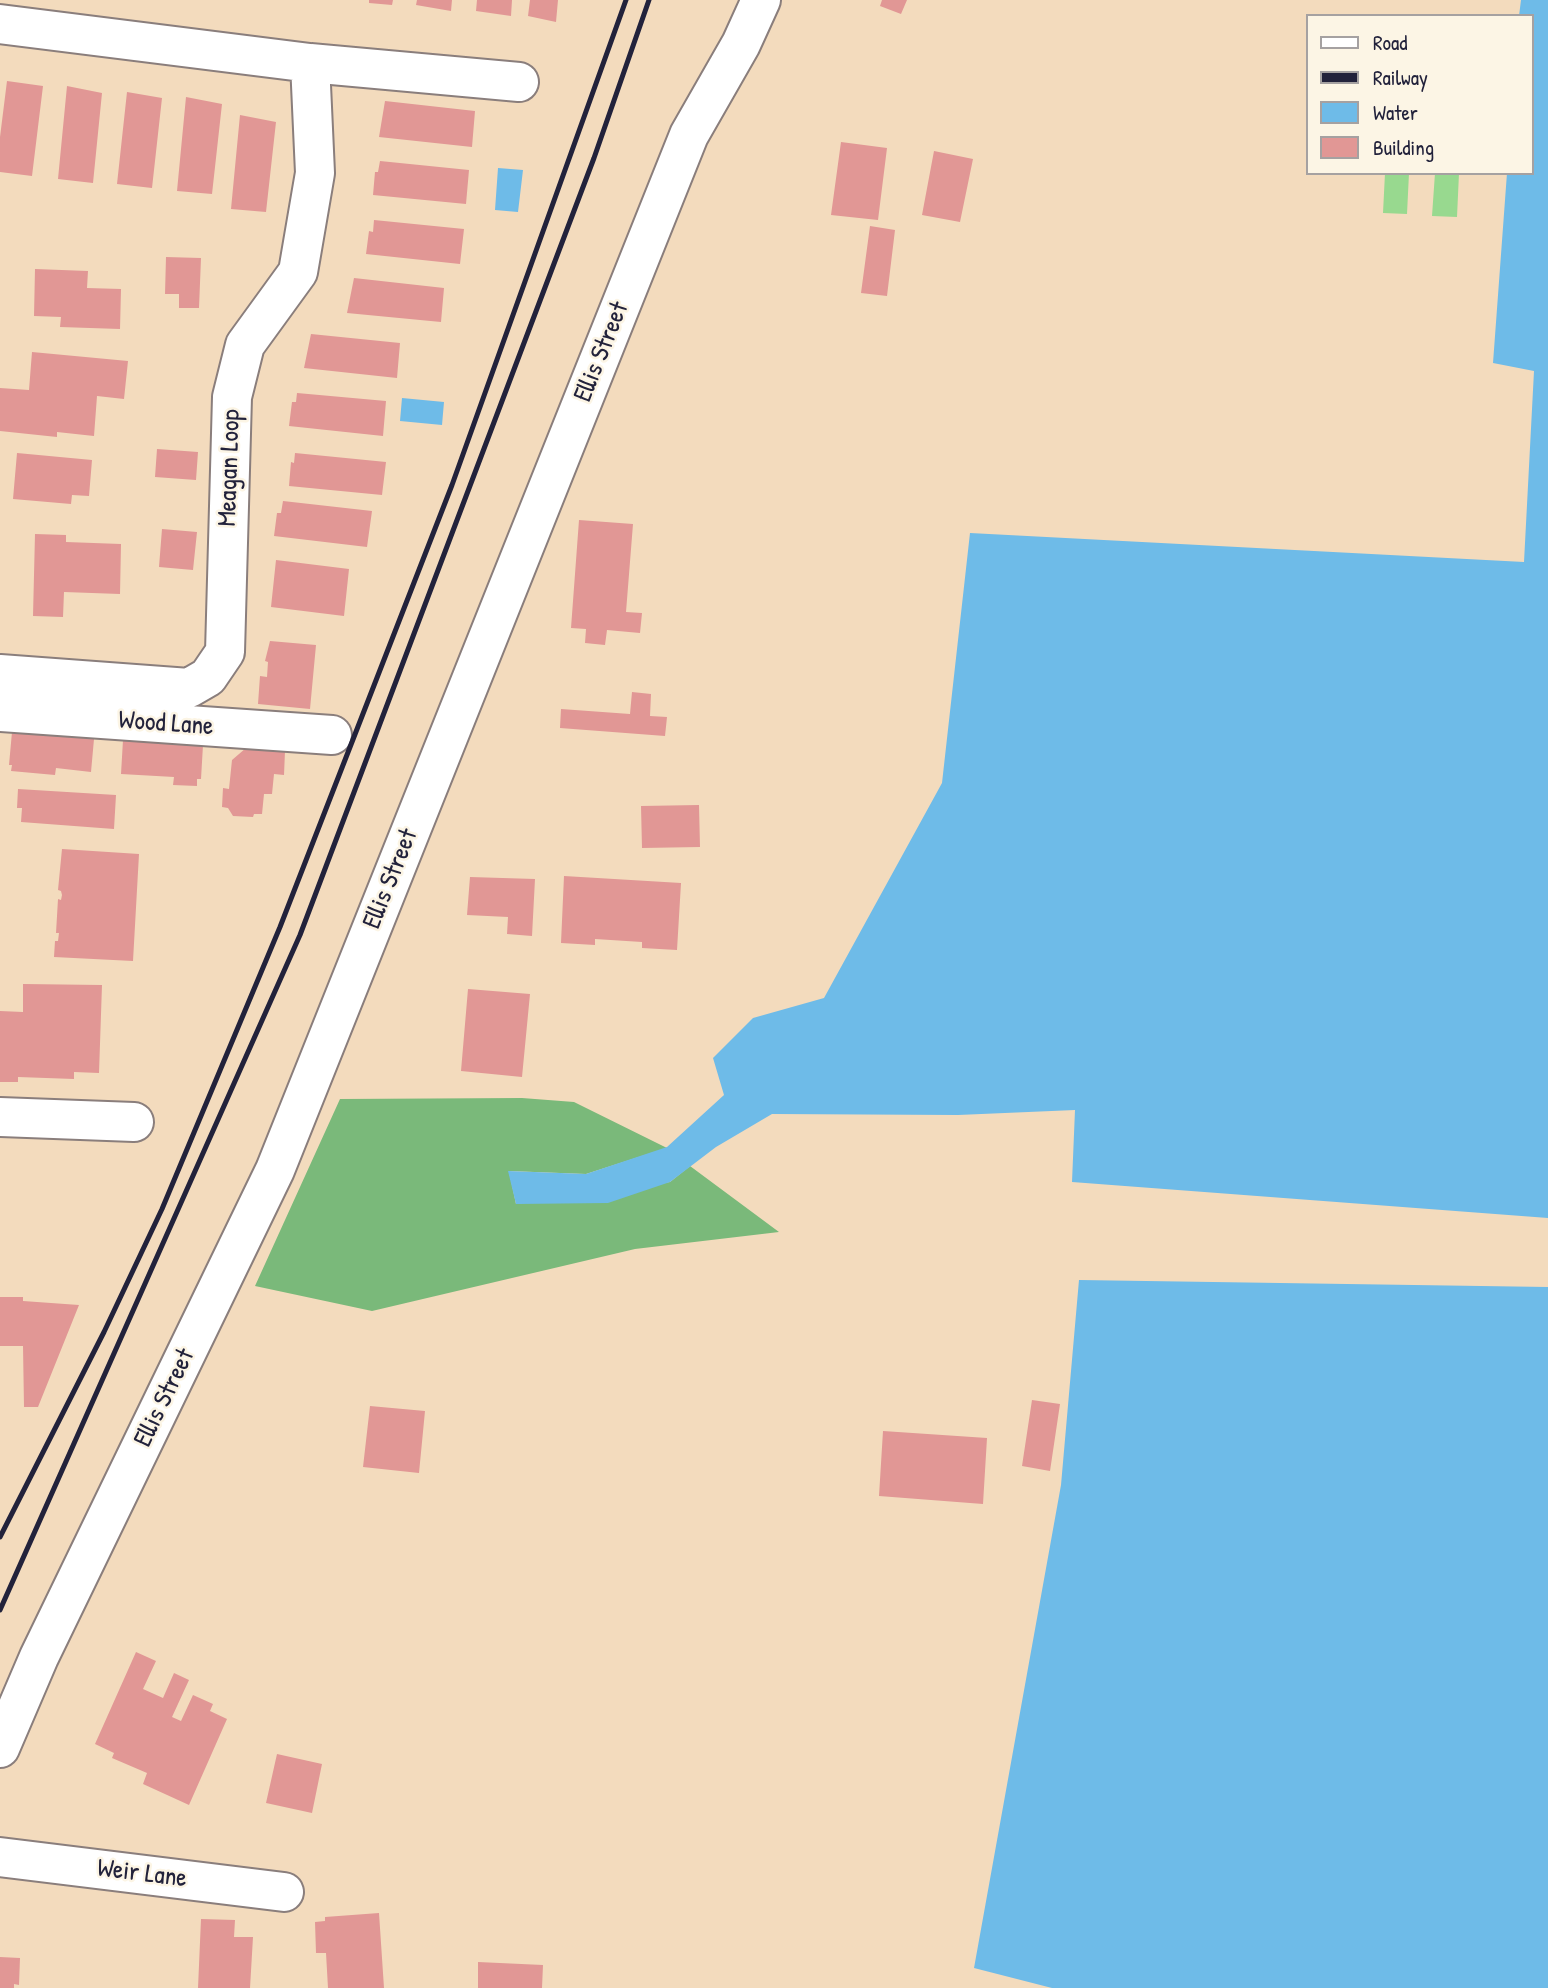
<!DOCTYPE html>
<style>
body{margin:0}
#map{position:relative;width:1548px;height:1988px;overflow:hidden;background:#f3dbbd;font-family:"Patrick Hand",sans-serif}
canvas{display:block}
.legend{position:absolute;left:1306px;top:14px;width:228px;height:161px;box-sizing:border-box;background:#fcf5e5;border:2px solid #a5a1a1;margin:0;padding:9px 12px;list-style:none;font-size:21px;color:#22223b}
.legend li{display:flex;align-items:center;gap:14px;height:35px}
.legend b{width:35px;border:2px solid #a5a1a1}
</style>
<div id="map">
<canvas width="1548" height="1988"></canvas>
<ul class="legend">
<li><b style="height:9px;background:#fff"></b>Road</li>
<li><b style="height:9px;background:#22223b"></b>Railway</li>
<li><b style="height:19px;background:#6ebbe8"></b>Water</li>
<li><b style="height:19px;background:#e19795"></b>Building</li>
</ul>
</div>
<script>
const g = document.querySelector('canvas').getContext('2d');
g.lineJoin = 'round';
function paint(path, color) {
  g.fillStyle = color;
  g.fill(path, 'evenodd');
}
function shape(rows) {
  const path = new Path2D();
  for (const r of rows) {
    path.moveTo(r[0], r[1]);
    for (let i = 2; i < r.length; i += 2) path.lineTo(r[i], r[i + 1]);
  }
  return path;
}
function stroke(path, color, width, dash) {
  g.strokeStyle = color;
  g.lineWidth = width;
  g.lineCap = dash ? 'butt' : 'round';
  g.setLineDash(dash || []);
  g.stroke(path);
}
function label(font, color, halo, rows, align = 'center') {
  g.font = font + ' "Patrick Hand",sans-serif';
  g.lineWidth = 5;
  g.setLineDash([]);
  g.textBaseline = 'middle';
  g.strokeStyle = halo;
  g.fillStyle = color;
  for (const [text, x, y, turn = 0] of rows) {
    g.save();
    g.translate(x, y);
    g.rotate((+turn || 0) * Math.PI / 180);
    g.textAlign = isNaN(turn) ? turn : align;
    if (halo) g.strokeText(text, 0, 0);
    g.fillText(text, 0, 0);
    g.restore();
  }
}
paint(shape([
 [1385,173,1409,173,1407,214,1383,213],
 [1435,173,1459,173,1457,217,1432,216]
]), '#98d98f');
paint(shape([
 [522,1098,574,1102,667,1148,586,1174,509,1171,516,1204,670,1182,690,1166,779,1232,635,1249,372,1311,255,1286,340,1099]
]), '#7ab97a');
paint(shape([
 [1521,0,1548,0,1548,1218,1072,1182,1075,1110,958,1115,772,1114,716,1147,670,1182,608,1203,516,1204,508,1171,586,1174,667,1147,724,1095,713,1058,753,1018,824,998,942,783,970,533,1524,562,1534,371,1493,363,1507,173,1532,173,1532,16,1519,16],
 [498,168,523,170,518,212,495,210],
 [402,398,444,402,442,425,400,421],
 [1079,1280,1548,1287,1548,1988,1052,1988,974,1968,1061,1485]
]), '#6ebbe8');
paint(shape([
 [369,0,393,0,392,5,369,3],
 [417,0,452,0,451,11,416,5],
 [477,0,512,0,511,16,476,11],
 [530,0,558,0,556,22,528,16],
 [882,0,907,0,901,14,880,6],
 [7,81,43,86,32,176,0,172,0,137],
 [67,86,102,93,93,183,58,179],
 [127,92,162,98,152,188,117,184],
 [186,97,222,104,212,194,177,191],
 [385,101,475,111,472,147,379,137],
 [240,115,276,122,266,212,231,209],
 [841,142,887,148,878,220,831,215],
 [934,151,973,159,960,222,922,215],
 [380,161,469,170,466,204,373,195,375,172,378,172],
 [374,220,464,229,460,264,366,254,369,231,373,232],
 [870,226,895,230,887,296,861,293],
 [166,257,201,258,199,308,179,308,179,294,165,294],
 [35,269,88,271,87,288,121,289,120,329,60,327,61,317,34,316],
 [354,278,444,288,441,322,347,313],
 [311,334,400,343,397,378,304,368],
 [32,352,128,361,124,399,97,396,94,436,57,432,57,437,0,431,0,388,29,390],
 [297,393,386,401,383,436,289,426,292,402,296,402],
 [157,449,198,452,196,480,155,477],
 [17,453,92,460,89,496,72,495,71,504,13,499],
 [295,453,386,462,382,495,289,486,291,462,294,463],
 [283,501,372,511,367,547,274,536,277,513,281,513],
 [579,520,633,524,626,612,642,613,640,633,607,630,605,645,585,643,586,629,571,628],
 [162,529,197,532,193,570,159,567],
 [35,534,66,535,66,542,121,544,120,594,64,592,63,617,33,616],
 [276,560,349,569,344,616,271,607],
 [270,641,316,645,310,709,258,704,260,676,267,677,268,662,265,661],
 [632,692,651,694,650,716,667,717,665,736,560,728,561,709,630,714],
 [12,732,94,739,91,772,56,768,55,775,11,771,12,765,9,765],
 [123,740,203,745,201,779,197,779,197,786,173,785,174,777,121,774],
 [246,748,285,751,284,775,274,774,272,794,264,794,262,814,254,814,253,817,233,816,228,808,222,807,223,788,229,789,232,760],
 [18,789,116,795,114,829,21,822,22,808,17,808],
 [699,805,700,847,642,848,641,806],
 [62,849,139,854,133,961,54,957,55,941,58,941,59,933,56,933,58,899,61,900,62,895,61,891,58,890],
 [564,876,681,883,677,950,642,948,642,942,595,939,595,945,561,943],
 [470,877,535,879,532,936,507,934,508,917,467,915],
 [23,984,102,985,99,1073,74,1072,74,1079,18,1077,18,1082,0,1082,0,1011,23,1012],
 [468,989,530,994,522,1077,461,1071],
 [0,1297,23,1297,23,1301,79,1305,38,1407,24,1407,23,1346,0,1346],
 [1032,1400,1060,1404,1050,1471,1022,1466],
 [370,1406,425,1411,419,1473,363,1467],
 [883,1431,987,1438,983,1504,879,1496],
 [136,1652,156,1661,143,1689,163,1698,174,1673,189,1680,172,1717,181,1721,193,1695,213,1704,210,1711,227,1719,189,1805,143,1784,147,1773,112,1758,114,1753,95,1744],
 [277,1754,322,1764,312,1813,266,1803],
 [379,1913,384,1988,328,1988,326,1953,316,1953,315,1922,325,1921,325,1917],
 [201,1919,235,1920,234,1937,253,1937,250,1988,198,1988],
 [0,1957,20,1958,19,1985,14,1984,14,1988,0,1988],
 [478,1962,543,1965,542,1988,478,1988]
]), '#e19795');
const minor = shape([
 [0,24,310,63,519,82],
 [0,674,189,688,208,677,225,652,232,397,245,345,298,272,315,173,310,63],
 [0,712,332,735],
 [0,1117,134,1122],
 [0,1748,39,1657,275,1170,689,135,741,44,761,0],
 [0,1857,284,1892]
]);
stroke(minor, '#8a7e7c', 42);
stroke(minor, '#fff', 38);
stroke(shape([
 [0,1537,104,1332,162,1209,280,927,452,485,626,0],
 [0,1610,300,935,594,158,649,0]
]), '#22223b', 5);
label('26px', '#22223b', '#fcf5e5', [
 ["Ellis Street",602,352,-68],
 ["Meagan Loop",230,468,-88],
 ["Wood Lane",166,724,4],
 ["Ellis Street",391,879,-68],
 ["Ellis Street",165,1398,-64],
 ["Weir Lane",142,1874,7]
]);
</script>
